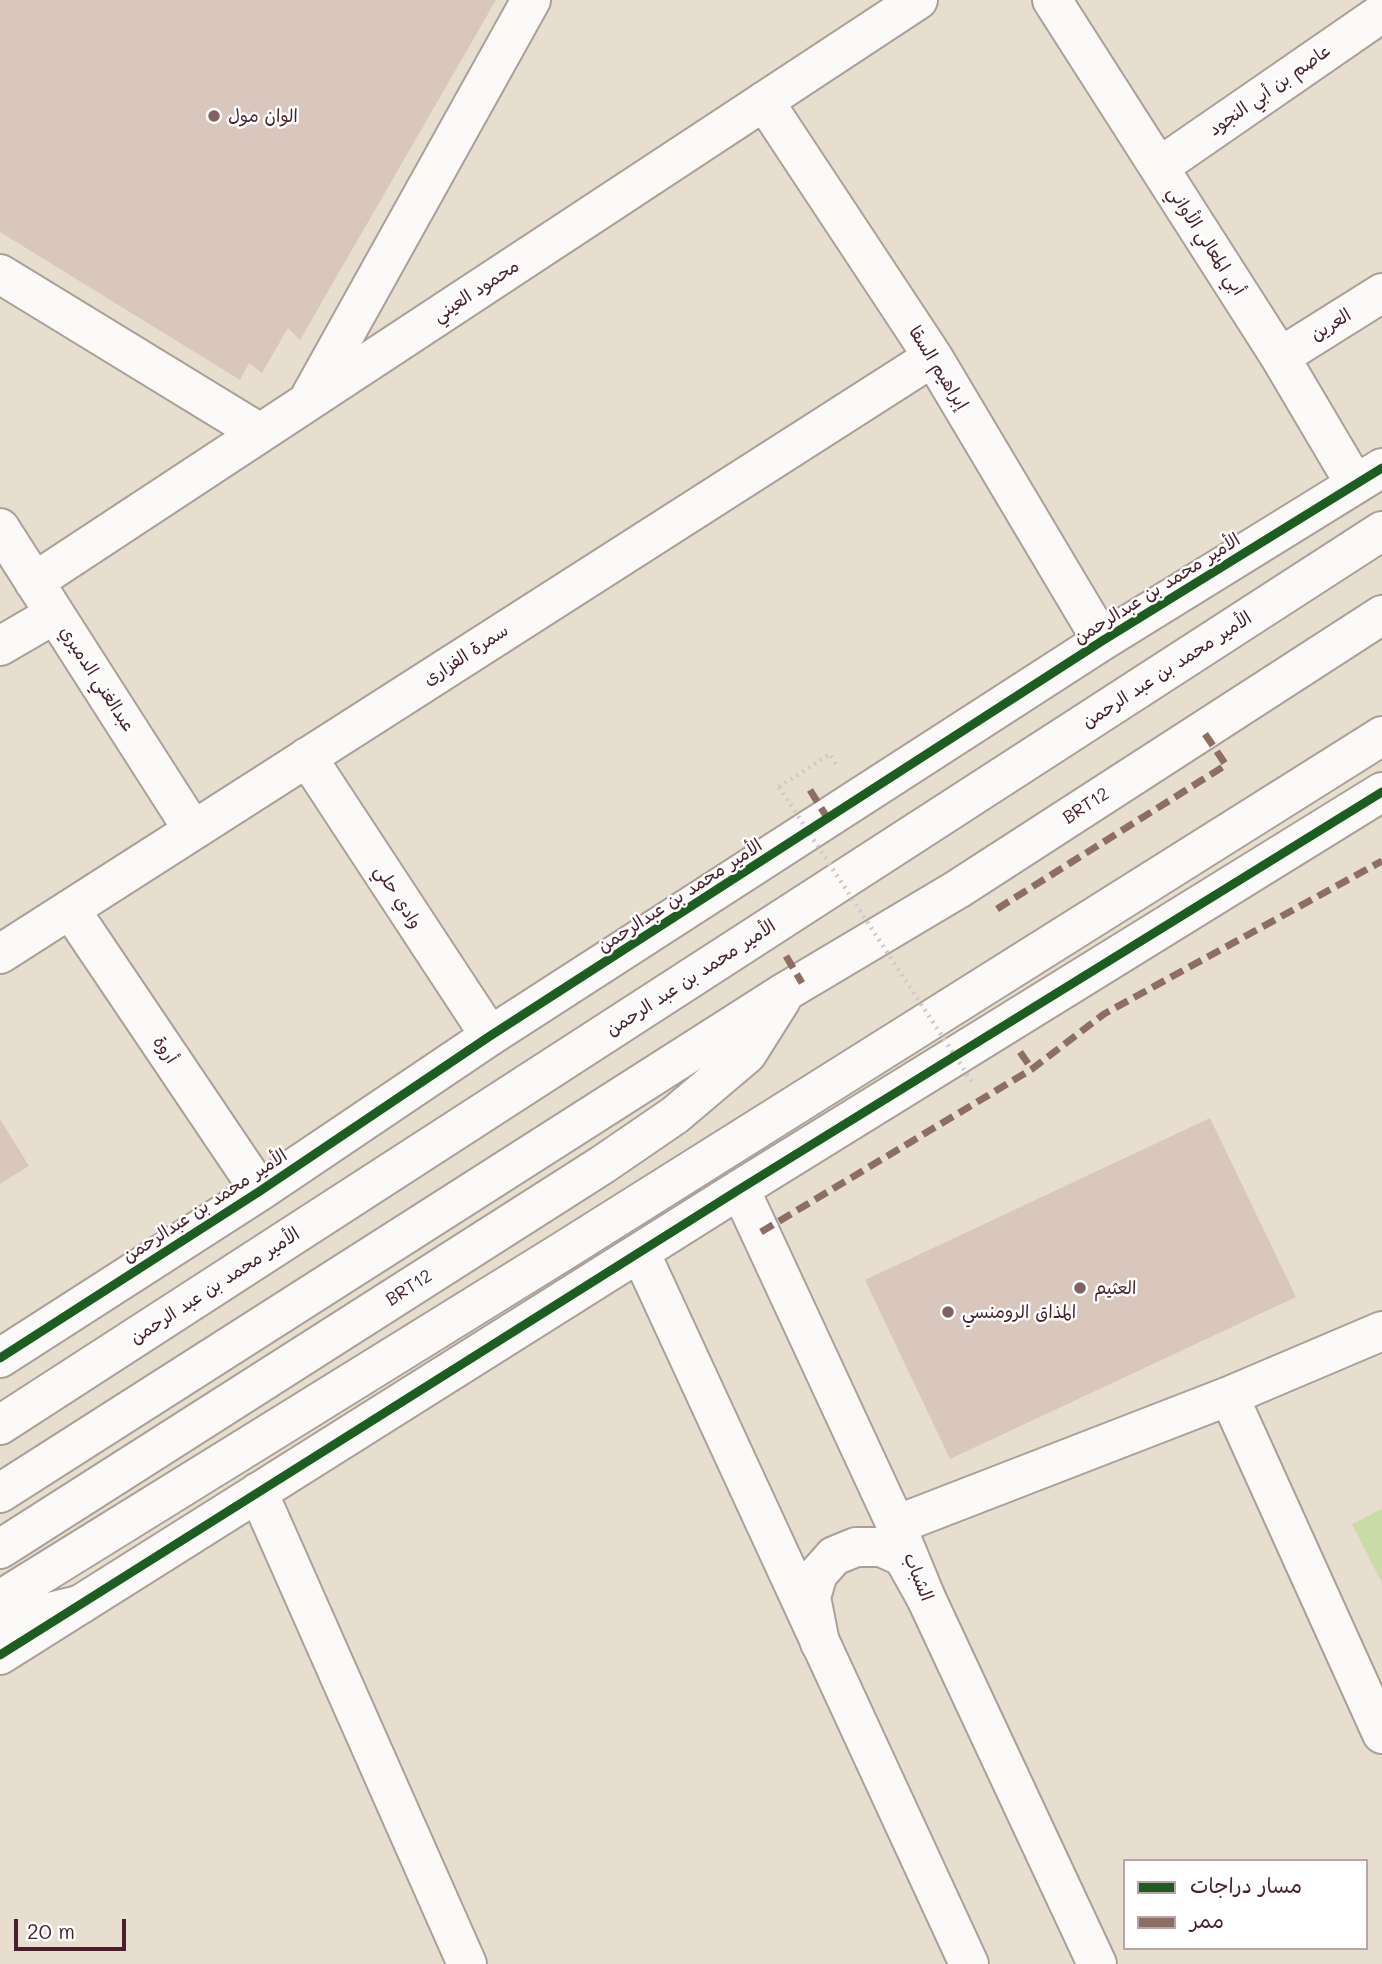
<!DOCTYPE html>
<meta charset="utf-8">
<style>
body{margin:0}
#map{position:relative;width:1382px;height:1964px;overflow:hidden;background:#e7decf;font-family:Mali,"Playpen Sans Arabic",sans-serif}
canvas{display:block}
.legend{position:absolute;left:1123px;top:1859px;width:245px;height:91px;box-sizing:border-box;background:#fff;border:2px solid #b7a5aa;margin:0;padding:9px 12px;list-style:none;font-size:21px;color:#4a1f2b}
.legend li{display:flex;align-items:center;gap:14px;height:35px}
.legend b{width:35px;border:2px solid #b7a5aa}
.scale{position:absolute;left:14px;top:1919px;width:112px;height:32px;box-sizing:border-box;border:4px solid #4a1f2b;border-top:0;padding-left:9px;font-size:21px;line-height:24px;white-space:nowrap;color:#4a1f2b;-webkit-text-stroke:5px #fff;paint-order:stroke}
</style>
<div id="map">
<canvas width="1382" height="1964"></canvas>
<ul class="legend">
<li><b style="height:9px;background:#1b5e20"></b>مسار دراجات</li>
<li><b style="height:9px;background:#8d6e63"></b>ممر</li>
</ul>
<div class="scale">20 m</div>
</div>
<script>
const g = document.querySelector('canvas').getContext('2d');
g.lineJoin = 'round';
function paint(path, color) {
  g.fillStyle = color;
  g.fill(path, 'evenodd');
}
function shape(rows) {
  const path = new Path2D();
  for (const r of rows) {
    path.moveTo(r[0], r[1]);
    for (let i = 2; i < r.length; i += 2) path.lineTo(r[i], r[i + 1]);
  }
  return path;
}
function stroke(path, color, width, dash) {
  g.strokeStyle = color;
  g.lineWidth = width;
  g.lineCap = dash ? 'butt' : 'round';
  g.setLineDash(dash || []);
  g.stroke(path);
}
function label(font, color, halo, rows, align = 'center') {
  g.font = font + ' Mali,"Playpen Sans Arabic",sans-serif';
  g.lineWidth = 5;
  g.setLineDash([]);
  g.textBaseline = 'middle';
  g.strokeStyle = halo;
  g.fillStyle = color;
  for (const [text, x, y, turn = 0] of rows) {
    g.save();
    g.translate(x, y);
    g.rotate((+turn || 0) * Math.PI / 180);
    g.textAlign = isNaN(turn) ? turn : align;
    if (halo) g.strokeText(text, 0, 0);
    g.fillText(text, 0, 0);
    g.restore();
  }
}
paint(shape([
 [1382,1509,1382,1583,1352,1524]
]), '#c9dba6');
paint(shape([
 [0,0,496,0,300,340,288,328,262,373,249,363,240,380,0,232],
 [1210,1118,1296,1297,950,1459,865,1280],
 [0,1119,29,1166,0,1184]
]), '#d9c7bd');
const minor = shape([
 [1052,0,1280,357,1355,484],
 [764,101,933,357,1102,641],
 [1159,167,1382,13],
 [0,274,260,433],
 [1280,357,1382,293],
 [310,397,531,0],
 [0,528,193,830],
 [34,582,918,0],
 [0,646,55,614],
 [307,757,490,1036],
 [70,909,260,1191],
 [0,954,933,357],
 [740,1189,896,1525,926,1598,1097,1964],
 [640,1252,969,1964],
 [0,1358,260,1191,490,1036,1102,641,1382,468],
 [1229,1396,1382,1734],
 [258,1492,467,1964],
 [896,1525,1229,1396,1382,1331],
 [0,1655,740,1189,1382,792]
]);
const major = shape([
 [0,1425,1382,531],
 [0,1493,785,992,958,889,1382,615],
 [0,1549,602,1165,675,1115,747,1054,781,1000],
 [0,1600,560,1253,1382,736],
 [0,1624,79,1605],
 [820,1643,811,1597,818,1574,834,1556,856,1547,881,1547,903,1557,926,1598]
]);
stroke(minor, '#aaa099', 42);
stroke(major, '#aaa099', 42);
stroke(shape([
 [779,787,830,754,838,768]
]), '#cec9c6', 4.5, [2, 5]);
stroke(minor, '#fbfaf8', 38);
stroke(major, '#fbfaf8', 38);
stroke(shape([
 [779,787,972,1082]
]), '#cec9c6', 4.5, [2, 5]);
stroke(shape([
 [810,790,828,819],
 [997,909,1226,765,1203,731],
 [786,956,802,983],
 [1020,1052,1032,1069],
 [761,1232,1032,1069,1104,1014,1382,861]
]), '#8d6e63', 7, [14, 7]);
stroke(shape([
 [0,1358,260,1191,490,1036,1102,641,1382,468],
 [0,1655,740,1189,1382,792]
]), '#1b5e20', 9);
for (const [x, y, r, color] of [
 [214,116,7,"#816264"],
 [1080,1288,7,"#816264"],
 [948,1312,7,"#816264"]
]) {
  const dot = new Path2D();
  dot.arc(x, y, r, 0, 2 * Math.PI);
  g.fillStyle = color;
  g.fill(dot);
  stroke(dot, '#fff', 2.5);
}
label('18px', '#4a1f2b', '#fff', [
 ["عاصم بن أبي النجود",1270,90,-35],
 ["أبي المعالي الأواني",1206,241,57],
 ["محمود العيني",476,291,-33],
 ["العرين",1331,325,-32],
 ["إبراهيم السقا",938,368,58],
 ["الأمير محمد بن عبدالرحمن",1157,589,-32],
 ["سمرة الفزارى",466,655,-33],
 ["الأمير محمد بن عبد الرحمن",1167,670,-33],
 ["عبدالغني الدميري",97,679,57],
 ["BRT12",1086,806,-33],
 ["الأمير محمد بن عبدالرحمن",680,896,-33],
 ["وادي حلي",398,897,57],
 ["الأمير محمد بن عبد الرحمن",691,978,-33],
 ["أروة",165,1050,56],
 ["الأمير محمد بن عبدالرحمن",205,1206,-33],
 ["الأمير محمد بن عبد الرحمن",215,1286,-33],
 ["BRT12",409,1288,-33],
 ["الشباب",918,1577,68]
]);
label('18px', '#4a1f2b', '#fff', [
 ["الوان مول",228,116],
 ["العثيم",1094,1288],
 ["المذاق الرومنسي",962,1312]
], 'left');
</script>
